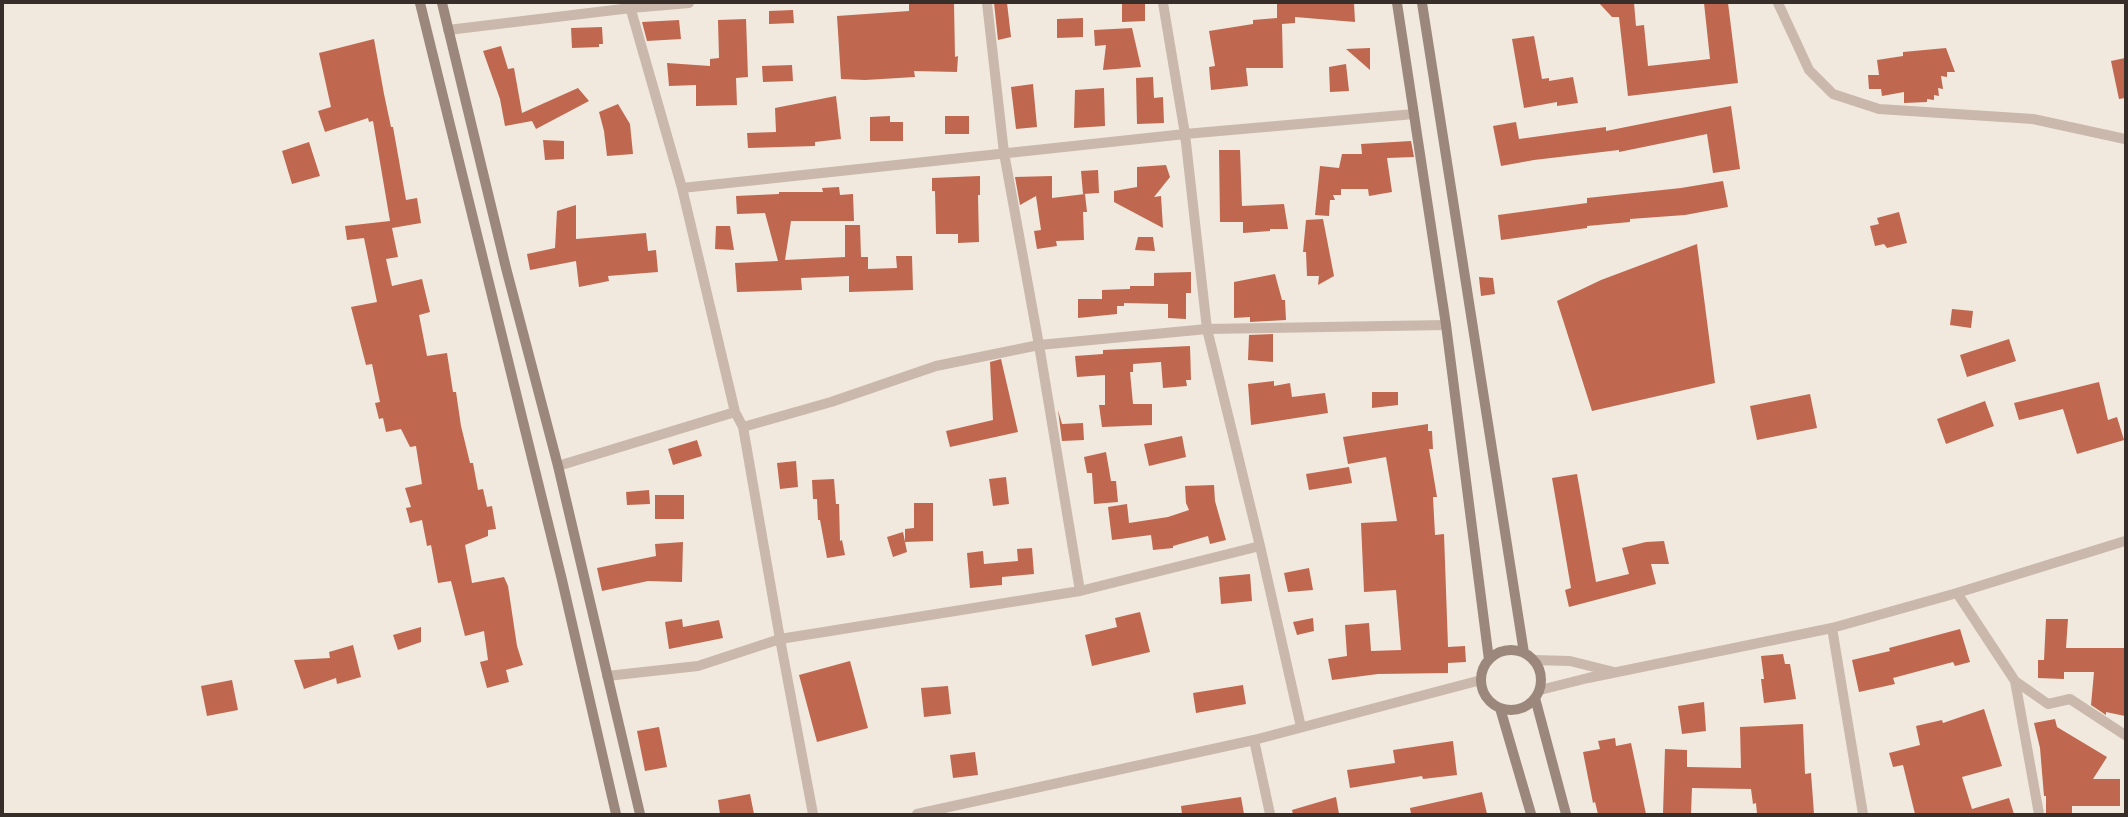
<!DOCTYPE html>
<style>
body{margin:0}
#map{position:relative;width:2128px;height:817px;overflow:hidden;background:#f1e8de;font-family:Roboto,sans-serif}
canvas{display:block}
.frame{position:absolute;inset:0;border:4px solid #372e2a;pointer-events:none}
</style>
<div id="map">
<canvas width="2128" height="817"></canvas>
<div class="frame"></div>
</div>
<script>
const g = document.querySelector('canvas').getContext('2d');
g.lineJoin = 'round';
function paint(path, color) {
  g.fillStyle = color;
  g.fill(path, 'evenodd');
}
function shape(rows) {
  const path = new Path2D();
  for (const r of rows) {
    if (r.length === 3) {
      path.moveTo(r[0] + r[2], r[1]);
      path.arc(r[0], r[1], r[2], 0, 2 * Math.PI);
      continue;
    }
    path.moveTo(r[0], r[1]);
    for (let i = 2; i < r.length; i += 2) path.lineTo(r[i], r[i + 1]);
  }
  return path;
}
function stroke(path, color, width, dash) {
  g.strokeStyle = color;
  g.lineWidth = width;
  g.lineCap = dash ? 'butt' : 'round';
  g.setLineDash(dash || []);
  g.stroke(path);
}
paint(shape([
 [909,3,954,3,955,57,958,56,957,72,914,71,915,77,865,80,841,79,837,16,909,11],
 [994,3,1007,3,1011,37,998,40],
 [1122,3,1145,3,1145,21,1122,22],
 [1277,3,1354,3,1355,22,1295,17,1295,23,1282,24,1283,68,1246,68,1248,86,1211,90,1209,67,1215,66,1209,31,1253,24,1253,20,1277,18],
 [1599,3,1634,3,1636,26,1644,25,1648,66,1710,59,1704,3,1728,3,1738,83,1628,96,1619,17,1612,17],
 [793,10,794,23,769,24,769,11],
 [1083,18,1083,37,1057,38,1057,19],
 [746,19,748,77,736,78,737,105,696,106,696,85,669,86,667,63,710,66,710,59,719,58,718,20],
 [679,20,681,39,647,41,642,22],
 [602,27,603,44,599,44,599,47,572,48,571,28],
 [1132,28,1141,67,1103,70,1106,45,1095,46,1094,30],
 [1534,36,1542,79,1549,78,1549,81,1573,77,1578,103,1557,106,1557,102,1524,108,1512,39],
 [374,39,384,94,391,127,393,127,406,200,417,198,421,223,392,228,398,257,386,259,392,286,422,279,430,312,419,315,427,356,447,353,453,392,456,392,461,426,470,463,473,463,478,490,483,489,487,507,492,506,496,529,488,530,488,536,465,545,472,583,504,577,508,586,517,646,523,665,506,670,509,682,487,688,480,662,488,660,484,631,465,636,451,581,438,583,431,545,427,546,422,520,410,523,406,508,411,507,405,488,422,484,416,446,410,447,401,429,386,432,383,418,379,419,375,403,380,402,372,364,366,365,351,307,377,302,364,238,347,240,345,226,390,221,373,121,369,122,368,118,325,132,318,111,331,107,319,53],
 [501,46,508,69,514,68,522,113,578,88,589,101,536,129,532,121,505,126,500,99,483,51],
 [1370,48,1370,70,1346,49],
 [1946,48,1955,72,1947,72,1947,77,1941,76,1943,89,1938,88,1939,96,1934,95,1934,100,1927,99,1927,102,1904,103,1904,92,1882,96,1881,89,1869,89,1868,75,1879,75,1877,60,1903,56,1903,52],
 [2125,58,2125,98,2119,99,2111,61],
 [1346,64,1349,91,1330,92,1329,67],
 [792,65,793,81,763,82,762,66],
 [1153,77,1154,98,1163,97,1164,123,1137,124,1136,78],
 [1033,84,1037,127,1016,129,1011,87],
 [1104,88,1105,126,1074,128,1075,90],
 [836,96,841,139,815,142,815,146,748,148,747,133,776,132,775,108],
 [618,104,630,124,633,154,607,156,604,131,599,112],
 [1731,106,1740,169,1713,173,1707,134,1619,152,1619,150,1534,160,1501,166,1493,126,1516,122,1519,139,1606,127,1606,131],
 [890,116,890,122,903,122,903,141,870,141,870,117],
 [945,116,969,116,969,134,945,134],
 [543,140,564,141,564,159,545,160],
 [1411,141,1414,157,1387,158,1392,192,1369,196,1368,189,1341,189,1341,195,1333,195,1335,200,1330,200,1329,216,1315,215,1320,166,1339,168,1342,154,1362,154,1361,144],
 [309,142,320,176,292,184,282,151],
 [1219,150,1240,150,1242,206,1284,204,1288,229,1270,229,1270,231,1243,233,1243,222,1220,222],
 [1166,165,1170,177,1154,197,1161,196,1163,228,1114,202,1114,191,1137,187,1137,167],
 [1098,170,1099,193,1083,194,1081,171],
 [980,176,980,195,978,195,979,242,958,243,958,234,936,234,935,191,932,191,932,178],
 [1052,176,1052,198,1085,194,1087,212,1083,212,1084,240,1056,241,1057,246,1037,249,1034,231,1041,230,1036,196,1020,205,1015,177],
 [1723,181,1728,207,1685,215,1630,219,1630,222,1587,226,1587,228,1501,240,1498,215,1587,203,1587,198,1681,188],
 [839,187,840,195,853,194,854,221,791,221,785,260,845,257,845,225,860,225,861,257,868,257,868,269,897,268,896,256,912,256,913,290,849,292,849,276,801,278,802,290,737,292,735,263,778,261,765,213,737,214,736,196,779,194,779,192,823,192,822,188],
 [576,205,576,239,646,233,648,251,656,250,658,272,608,276,609,281,579,287,576,261,530,270,527,254,555,248,557,211],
 [1899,212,1907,243,1887,248,1884,244,1875,246,1870,226,1879,224,1877,218],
 [1323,219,1334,276,1318,285,1319,276,1307,276,1306,252,1303,252,1306,220],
 [716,226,730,226,734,250,715,249],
 [1138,237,1153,237,1155,251,1135,250],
 [1697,244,1715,383,1592,411,1557,301,1601,280],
 [1191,272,1191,293,1186,293,1186,319,1168,318,1168,304,1124,303,1124,306,1117,306,1117,314,1078,318,1078,299,1102,299,1102,290,1130,289,1130,286,1154,286,1154,273],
 [1275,274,1282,300,1285,300,1286,320,1250,322,1250,317,1234,318,1234,282],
 [1479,277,1493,278,1495,294,1481,296],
 [1952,309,1973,311,1971,328,1950,325],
 [1273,334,1273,362,1248,360,1249,335],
 [2009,339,2016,361,1967,377,1960,355],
 [1190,346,1191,380,1186,380,1187,386,1163,388,1161,362,1133,364,1133,372,1130,372,1133,404,1152,404,1152,425,1102,427,1099,405,1105,405,1105,375,1077,377,1075,356,1103,354,1103,350],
 [1001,359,1018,432,950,447,946,431,993,420,990,362],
 [1274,381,1274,386,1290,383,1292,397,1325,393,1328,413,1251,425,1248,384],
 [2099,382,2108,420,2117,417,2124,440,2077,454,2063,409,2019,420,2014,403],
 [1372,392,1398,392,1398,405,1372,408],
 [1810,394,1817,428,1757,440,1750,406],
 [1985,401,1994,426,1946,444,1937,419],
 [1058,410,1062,424,1083,423,1084,440,1062,441],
 [1428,424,1428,431,1432,431,1433,449,1429,449,1437,497,1433,497,1435,535,1444,534,1448,647,1465,646,1466,662,1448,663,1448,673,1378,674,1332,680,1328,659,1347,656,1345,625,1369,623,1371,651,1401,650,1396,590,1364,592,1361,523,1397,521,1386,457,1348,464,1343,437],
 [1182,436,1186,457,1149,466,1144,444],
 [697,440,702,456,673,465,668,449],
 [1106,452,1111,481,1116,481,1118,502,1094,504,1092,473,1087,473,1084,457],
 [796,461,798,487,780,489,777,463],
 [1349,467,1352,483,1309,490,1306,474],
 [1577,474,1596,582,1629,574,1622,548,1646,542,1664,541,1669,564,1651,564,1656,584,1569,607,1565,590,1571,588,1552,478],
 [1006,477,1009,504,993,506,989,479],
 [834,479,836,504,839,504,840,541,842,540,845,555,827,558,820,520,818,520,817,499,813,499,812,480],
 [1214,485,1215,501,1226,540,1210,544,1208,536,1173,546,1173,548,1153,550,1151,535,1112,540,1108,507,1127,504,1129,523,1168,517,1189,510,1186,503,1185,486],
 [649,490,650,504,627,505,626,492],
 [655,495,684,495,684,519,655,519],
 [914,503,933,503,933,541,905,542,905,529,914,528],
 [903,532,907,552,893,557,887,537],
 [683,542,682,582,648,581,602,591,597,568,656,556,655,544],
 [1032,548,1034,574,1002,577,1002,585,970,588,967,553,983,551,984,564,1018,561,1017,549],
 [1309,568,1313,590,1288,592,1284,573],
 [1250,574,1252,601,1221,604,1219,577],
 [1140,612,1150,652,1092,666,1085,635,1117,627,1115,618],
 [1313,618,1314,631,1297,635,1293,622],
 [682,619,683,627,719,620,723,638,669,649,665,622],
 [2046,619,2068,619,2066,648,2125,648,2125,716,2106,712,2106,715,2091,705,2094,672,2064,672,2064,679,2038,678,2038,660,2044,660],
 [421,627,421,642,398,650,393,635],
 [1960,629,1970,662,1955,666,1953,662,1893,678,1895,684,1859,692,1852,660,1890,651,1889,648],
 [353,645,361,677,337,684,336,678,304,689,294,660,330,658,329,652],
 [1783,654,1785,664,1790,664,1796,699,1764,703,1761,679,1764,679,1761,656],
 [850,661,868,728,817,742,799,675],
 [232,680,238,710,207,716,201,686],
 [1243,685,1246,704,1196,713,1193,693],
 [948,686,951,714,924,717,921,688],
 [1704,702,1706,731,1682,734,1678,706],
 [1984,709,2002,766,1962,777,1972,809,2009,798,2014,814,1915,814,1903,765,1893,767,1889,753,1920,745,1916,726,1942,720,1943,723],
 [2055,719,2057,727,2107,757,2093,779,2120,779,2120,806,2072,806,2072,814,2046,814,2046,796,2044,796,2040,748,2034,723],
 [1803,724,1805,774,1811,773,1814,814,1757,814,1756,803,1753,804,1751,789,1692,788,1691,814,1663,814,1665,749,1687,750,1687,767,1741,768,1740,727],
 [659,727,667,767,645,771,637,731],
 [1615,738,1616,746,1631,743,1646,814,1598,814,1595,802,1593,803,1583,752,1600,749,1598,741],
 [1453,741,1457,775,1423,779,1422,776,1350,788,1347,770,1395,763,1393,750],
 [975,752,978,775,953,778,950,755],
 [1482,792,1487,814,1411,814,1410,808],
 [750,794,754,814,720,814,718,800],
 [1241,797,1244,814,1182,814,1181,806],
 [1336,797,1339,814,1293,814,1292,810]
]), '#bf684f');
stroke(shape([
 [629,3,682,188,735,412,743,427,780,639,813,814],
 [987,3,1004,153,1039,345,1080,591],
 [1163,3,1185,134,1207,329,1260,546,1301,727],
 [1778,3,1809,70,1833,94,1879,109,2033,119,2125,139],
 [448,30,631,8,689,3],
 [682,188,1185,134,1414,114],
 [743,427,831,402,936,366,1039,345,1207,329,1446,325],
 [558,466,735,412],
 [1957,593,2015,681,2039,814],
 [1832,628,1863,814],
 [1533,660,1570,661,1614,672],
 [607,676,698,666,780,639,1080,591,1260,546],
 [2015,681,2048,704,2070,699,2125,735],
 [1540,690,1588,678,1832,628,1957,593,2125,541],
 [1254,740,1270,814],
 [917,814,1254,740,1481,680]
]), '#c9b8ab', 10);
stroke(shape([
 [420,3,562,580,616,814],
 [442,3,506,268,558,466,640,814],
 [1397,3,1446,325,1489,660],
 [1422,3,1524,653],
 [1511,680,30],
 [1535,698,1566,814],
 [1500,708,1531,814]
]), '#9c877c', 10);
</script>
